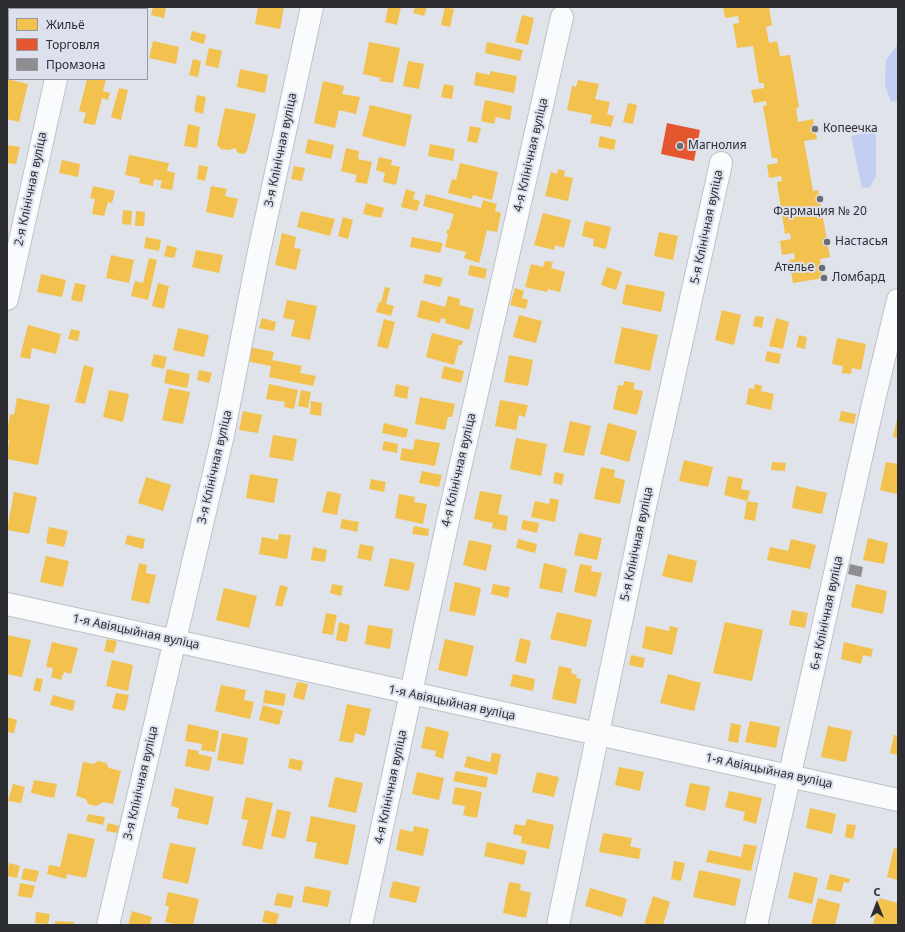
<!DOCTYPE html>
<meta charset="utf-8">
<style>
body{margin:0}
#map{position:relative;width:905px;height:932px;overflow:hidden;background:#e0e3ea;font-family:"Noto Sans",sans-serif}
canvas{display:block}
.frame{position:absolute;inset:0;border:8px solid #2c2e32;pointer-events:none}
.legend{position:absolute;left:8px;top:8px;width:140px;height:72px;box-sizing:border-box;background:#dde1ed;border:1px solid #9699a2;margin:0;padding:5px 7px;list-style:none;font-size:12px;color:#2c2e32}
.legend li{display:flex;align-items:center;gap:8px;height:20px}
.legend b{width:20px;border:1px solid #9699a2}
.north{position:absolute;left:857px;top:884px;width:40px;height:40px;-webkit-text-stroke:3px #dde1ed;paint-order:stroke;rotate:0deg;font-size:11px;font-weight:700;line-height:16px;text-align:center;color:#2c2e32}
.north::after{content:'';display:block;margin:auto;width:14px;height:18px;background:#2c2e32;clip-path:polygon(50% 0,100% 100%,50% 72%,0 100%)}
</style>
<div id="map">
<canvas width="905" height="932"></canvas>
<div class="frame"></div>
<ul class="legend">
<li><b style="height:11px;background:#f2c14e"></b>Жильё</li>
<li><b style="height:11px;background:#e4572e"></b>Торговля</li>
<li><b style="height:11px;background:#8d8d92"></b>Промзона</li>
</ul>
<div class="north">С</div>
</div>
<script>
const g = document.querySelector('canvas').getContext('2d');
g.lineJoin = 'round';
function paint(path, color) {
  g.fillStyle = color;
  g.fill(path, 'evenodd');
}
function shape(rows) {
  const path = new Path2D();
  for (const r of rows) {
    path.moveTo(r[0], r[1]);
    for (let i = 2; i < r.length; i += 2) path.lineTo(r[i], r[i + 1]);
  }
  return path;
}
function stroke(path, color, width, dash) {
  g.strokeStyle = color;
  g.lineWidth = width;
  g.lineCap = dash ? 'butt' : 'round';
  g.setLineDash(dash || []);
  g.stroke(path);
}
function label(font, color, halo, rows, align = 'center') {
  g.font = font + ' "Noto Sans",sans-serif';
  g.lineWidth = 4;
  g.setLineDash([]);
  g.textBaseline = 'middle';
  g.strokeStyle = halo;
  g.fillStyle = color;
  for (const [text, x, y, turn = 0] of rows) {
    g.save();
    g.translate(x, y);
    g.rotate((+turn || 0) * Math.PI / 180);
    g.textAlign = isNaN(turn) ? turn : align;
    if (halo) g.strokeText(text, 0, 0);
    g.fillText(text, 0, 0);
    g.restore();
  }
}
paint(shape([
 [898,44,897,101,891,102,885,85,886,60],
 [871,131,876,132,876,176,870,187,862,188,851,136]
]), '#c2cef2');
paint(shape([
 [7,7,34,7,33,9,9,9,9,14,7,14],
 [153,7,166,7,164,18,151,15],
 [258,7,284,7,280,29,255,24],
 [388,7,401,7,397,25,385,22],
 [415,7,427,7,424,16,413,13],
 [445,7,454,9,450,27,441,25],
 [723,7,769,7,772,25,766,27,769,43,777,41,780,56,790,55,799,107,796,108,798,122,813,119,817,139,804,141,813,191,818,190,830,257,820,259,824,278,793,283,789,260,795,259,794,253,782,255,780,241,791,239,790,233,785,234,777,182,782,181,781,176,769,178,767,165,778,163,777,158,772,158,763,106,767,105,766,101,754,103,751,90,764,88,764,83,759,83,753,46,737,48,733,24,739,23,738,16,725,18],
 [522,15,534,18,528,45,515,42],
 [192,31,206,35,204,44,190,40],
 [153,41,179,47,176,64,149,58],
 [369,42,400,48,393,83,380,81,381,78,363,74],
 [487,42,523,50,520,61,485,53],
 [209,48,222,51,218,68,205,65],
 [193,59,201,61,198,77,189,75],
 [408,61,424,64,419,89,403,86],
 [240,69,268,75,265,93,237,87],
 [490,71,517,76,514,93,474,85,476,72,490,75],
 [7,79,28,84,19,122,7,119],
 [87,79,106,79,103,91,110,93,108,100,102,98,95,125,83,123,86,113,79,111],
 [578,80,599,84,595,99,610,102,607,114,614,116,611,127,590,123,592,115,567,110,572,86,576,87],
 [323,81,344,86,342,94,360,97,356,114,339,110,335,128,314,123],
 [444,84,454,86,452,99,441,97],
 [119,88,128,90,121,120,111,117],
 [197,95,206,97,203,114,194,111],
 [485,100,512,106,510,120,496,117,494,124,481,121],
 [628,103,637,105,633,124,623,122],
 [370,105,412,115,405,147,362,136],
 [225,108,256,114,247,151,244,154,238,153,235,148,228,150,221,149,217,145],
 [188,124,200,127,197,148,184,146],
 [470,126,481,128,477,143,467,141],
 [600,136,616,140,614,150,598,147],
 [308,139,334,145,331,159,305,153],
 [430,144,455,149,453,161,428,156],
 [7,145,20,147,16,164,7,163],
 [346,148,359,151,358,159,372,162,367,184,355,182,357,175,341,171],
 [129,155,169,163,167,171,175,173,172,190,160,188,162,181,154,179,153,186,139,183,140,178,125,175],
 [379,157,392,160,391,165,400,167,396,185,383,182,385,173,376,170],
 [62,160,80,164,78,177,59,173],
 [460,163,498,172,492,200,473,195,472,199,448,193,452,179,456,180],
 [199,165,208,167,205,181,197,179],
 [294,166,305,168,302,181,291,179],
 [558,169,565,171,564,176,573,178,568,201,545,196,551,172,557,174],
 [93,186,115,191,112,203,108,202,104,216,92,214,95,199,90,198],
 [211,186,227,189,225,196,238,199,233,218,206,212],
 [406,189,415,192,413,199,420,201,417,211,401,207],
 [426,194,481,208,483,200,497,204,495,211,501,213,497,232,487,230,479,263,464,258,466,252,445,247,448,234,446,233,447,230,449,230,454,214,423,206],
 [366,203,384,208,381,218,363,214],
 [123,210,132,211,131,225,122,224],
 [136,211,145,212,144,226,135,226],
 [301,211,335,219,330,236,297,227],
 [543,213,571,220,564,248,555,245,554,250,534,245],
 [343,217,353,220,348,239,338,236],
 [585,221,611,227,606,249,593,246,594,239,582,236],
 [659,232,678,236,673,260,654,256],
 [282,233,296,237,294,248,301,249,296,270,275,265],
 [146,237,161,240,159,251,144,248],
 [412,237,443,243,440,253,410,247],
 [167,245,177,248,174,258,164,256],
 [196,250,223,255,219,273,192,267],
 [111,255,134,260,129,283,106,278],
 [149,258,157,260,148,300,131,296,135,281,143,283],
 [545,261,553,262,551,268,565,272,560,292,548,289,547,292,525,287,531,264,543,267],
 [470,265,487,269,485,279,468,275],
 [607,267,622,272,616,290,601,285],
 [41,274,66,280,62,297,37,292],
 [425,274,443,278,440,287,423,283],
 [75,283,86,285,82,302,71,300],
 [158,283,169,286,164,309,152,306],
 [626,284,665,292,661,312,622,304],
 [385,287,390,288,386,304,381,302],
 [515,288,524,291,522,298,528,300,526,309,510,305],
 [448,296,460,299,459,305,474,309,469,330,445,323,446,319,441,318,440,323,417,317,421,300,445,307],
 [287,300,317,306,310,340,291,336,295,320,283,318],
 [379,302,394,306,391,316,376,312],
 [722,310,741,315,734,345,715,340],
 [519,315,542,321,536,343,513,337],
 [755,316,764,317,762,328,753,326],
 [262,318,276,322,274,331,259,328],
 [776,318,789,322,783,349,769,346],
 [384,319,395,322,388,349,377,346],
 [28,325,61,334,56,354,32,348,30,359,20,357],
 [622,327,658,335,650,371,614,363],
 [178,328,209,335,204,357,173,350],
 [71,329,80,331,78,341,68,339],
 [432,333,463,341,462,345,459,345,454,365,426,357],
 [799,335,807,337,805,349,796,347],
 [837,338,866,344,861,370,852,368,851,374,842,373,843,366,832,364],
 [249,347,274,352,272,360,302,366,300,373,316,376,313,386,269,377,271,366,246,361],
 [767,351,781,354,779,364,765,361],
 [154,354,167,357,164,369,151,366],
 [509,355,533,360,528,386,504,382],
 [84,365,94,368,85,404,75,402],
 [444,366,464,371,461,383,441,378],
 [167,369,190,374,187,388,164,383],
 [199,370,212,373,209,383,197,380],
 [624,381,635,383,633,389,643,391,637,415,613,409,618,385,623,386],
 [269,384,298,390,294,409,284,407,285,402,266,399],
 [396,384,409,387,407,399,394,396],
 [755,384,762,386,761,391,774,394,771,410,746,404,749,388,754,389],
 [169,388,190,392,183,424,162,420],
 [109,390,129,394,123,422,103,417],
 [301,390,311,392,308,408,298,406],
 [420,397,455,404,452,417,448,417,445,430,415,424],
 [17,398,50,405,38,465,7,459,9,440,7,439,7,432,10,414,14,415],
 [500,400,528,405,525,417,519,415,516,430,495,426],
 [311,401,322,403,321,416,310,414],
 [243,411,262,415,258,433,239,430],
 [841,411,856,414,854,424,839,421],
 [897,419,898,419,898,438,893,437],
 [570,421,591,426,584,456,563,452],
 [384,423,408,429,406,438,382,433],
 [608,423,637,431,629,462,600,454],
 [273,435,297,439,293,461,269,457],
 [516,438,547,444,541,476,510,469],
 [415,439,440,443,435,466,400,460,402,448,413,450],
 [384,441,398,444,397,453,382,450],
 [684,460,713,467,708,487,679,481],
 [772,462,786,463,785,471,771,470],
 [886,462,898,464,897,494,880,490],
 [601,467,615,470,614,477,625,480,620,504,594,499],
 [422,471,442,475,439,487,419,483],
 [555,472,564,474,562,485,553,483],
 [250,474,278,479,274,503,246,498],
 [728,476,743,479,741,489,750,491,747,501,724,495],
 [146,477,171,485,163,511,138,503],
 [371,479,386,482,384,492,369,489],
 [796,486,827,493,822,514,792,508],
 [327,491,341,494,337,515,322,512],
 [480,491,502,495,498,514,508,516,506,531,492,528,493,523,474,519],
 [14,492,37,497,29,534,7,530],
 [399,494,415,497,414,502,427,504,423,524,395,518],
 [550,498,559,500,555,522,531,517,535,501,549,504],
 [747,501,758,503,755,521,744,519],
 [342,519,359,522,357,532,340,528],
 [523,520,539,523,537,533,521,529],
 [414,526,429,529,428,536,412,534],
 [49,527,68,531,64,547,46,543],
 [579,533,602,538,597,560,574,555],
 [279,534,291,535,287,559,259,554,262,537,278,540],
 [127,535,145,539,143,549,125,544],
 [868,538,888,543,884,564,863,560],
 [518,539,537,544,535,553,516,548],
 [791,539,816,545,810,569,767,560,770,547,788,551],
 [469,540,492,545,486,571,463,565],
 [360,544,374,547,371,561,357,558],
 [313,547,327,550,325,562,311,560],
 [668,554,697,561,692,583,662,576],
 [46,556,69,561,63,587,40,582],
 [390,558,415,563,409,591,384,586],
 [139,563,147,565,146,573,156,575,149,604,131,600],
 [544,563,567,569,562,593,539,588],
 [580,564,592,566,591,571,602,573,596,597,574,592],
 [455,582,481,588,475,616,449,611],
 [332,584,343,586,341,596,330,593],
 [493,584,510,587,508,598,491,594],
 [856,584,887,591,883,614,851,607],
 [280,585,288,587,282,607,275,605],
 [224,588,257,596,249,628,216,620],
 [792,610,808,613,805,628,789,625],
 [557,612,592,620,586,647,550,639],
 [326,613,337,615,333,635,322,633],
 [339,622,350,625,347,642,336,640],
 [725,622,763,630,752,681,713,673],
 [368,625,393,629,390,649,365,644],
 [646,626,669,631,670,626,678,628,672,655,642,648],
 [7,635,31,640,22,677,7,674],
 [520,638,531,641,526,664,515,661],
 [107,639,117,641,114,653,104,651],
 [445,639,474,646,467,677,438,670],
 [52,642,78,648,71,674,64,672,61,680,51,677,53,668,46,667],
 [844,642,873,649,871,657,863,655,861,664,841,659],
 [631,655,645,658,643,668,629,665],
 [112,660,133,665,128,691,106,686],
 [559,666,572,669,571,673,577,675,576,678,581,679,576,704,552,699],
 [513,674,535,679,533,691,510,686],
 [668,674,701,683,694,711,660,703],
 [36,678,43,679,40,692,33,690],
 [297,682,308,684,304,700,293,697],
 [221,685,246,690,244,700,254,702,250,719,215,711],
 [265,690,286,694,284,706,263,703],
 [116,693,129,695,125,711,112,708],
 [53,695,75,701,73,711,50,705],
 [347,704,371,709,365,736,355,733,353,743,339,741],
 [263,705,283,711,279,725,259,720],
 [7,717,17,720,14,733,7,732],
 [750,721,780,727,776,748,745,742],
 [731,723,741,725,738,743,728,741],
 [188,724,219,731,215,752,201,750,202,744,185,741],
 [426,726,449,732,443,759,435,756,436,751,421,748],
 [828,726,852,731,846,762,821,757],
 [222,733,248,738,243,765,217,760],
 [894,735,898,736,898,755,890,753],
 [188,749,199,751,198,754,212,757,209,771,185,766],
 [492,753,501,754,497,775,464,767,467,756,490,762],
 [290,758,303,761,301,771,288,768],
 [98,761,106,763,109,768,121,771,113,804,103,802,96,806,88,804,86,799,76,796,83,762,94,764],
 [619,767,644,772,640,791,615,785],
 [456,771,488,777,486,788,453,781],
 [417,772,444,778,439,800,412,794],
 [537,772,559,777,554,797,532,792],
 [335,777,363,783,356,813,328,807],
 [34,780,57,784,54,798,31,793],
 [690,783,710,787,705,811,685,806],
 [13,784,25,787,21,803,8,801],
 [455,787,482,792,477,818,463,815,465,806,452,804],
 [175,788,214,797,208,825,177,818,179,808,171,806],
 [729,791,762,798,756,824,743,820,745,812,725,807],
 [246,797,273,803,262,850,242,845,248,820,241,819],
 [810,808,836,814,832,834,806,828],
 [277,809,291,812,285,839,271,836],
 [88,814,105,817,103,825,86,821],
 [311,816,356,825,348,865,314,858,317,843,306,841],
 [527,819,554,825,549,849,521,843,522,836,513,834,515,824,525,826],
 [108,823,119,826,117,833,106,831],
 [847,824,856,825,853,839,845,837],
 [414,826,429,829,423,856,396,850,400,829,413,832],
 [68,833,95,839,86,878,67,874,66,879,47,874,49,865,60,867],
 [603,833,632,838,630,846,641,849,639,859,599,852],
 [487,842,527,851,524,865,484,856],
 [170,843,196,848,188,884,162,878],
 [744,844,757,846,751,871,706,862,709,850,741,857],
 [894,848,898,849,898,880,887,877],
 [674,861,685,863,681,881,671,879],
 [9,863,20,866,17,878,7,876],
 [24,868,39,871,36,882,21,879],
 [699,870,741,879,735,906,693,897],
 [794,872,818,878,812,904,788,898],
 [830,874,850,879,849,883,844,882,841,892,826,889],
 [393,881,420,887,416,903,389,897],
 [509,882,521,884,520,890,531,893,526,918,503,913],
 [20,883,35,886,32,898,18,896],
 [305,886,331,891,328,907,302,902],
 [590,888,627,899,622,917,585,906],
 [168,892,199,899,193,925,179,925,165,922,169,906,165,906],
 [277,893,294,896,291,908,274,905],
 [653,896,670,902,663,925,644,925],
 [818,898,840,904,835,925,811,925],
 [879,898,898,903,898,925,873,925],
 [265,910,279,914,276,925,262,922],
 [132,911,152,917,150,925,128,925],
 [36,912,50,914,48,924,35,923],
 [55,921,74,922,74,925,55,925]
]), '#f2c14e');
paint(shape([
 [667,123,700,130,694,161,661,154]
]), '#e4572e');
paint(shape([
 [850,564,863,567,861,577,848,574]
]), '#8d8d92');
const minor = shape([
 [71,9,71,7],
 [7,299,56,79],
 [7,604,898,800],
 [108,925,223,435,258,256,312,7],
 [361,925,448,521,562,17],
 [558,925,646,502,721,163],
 [756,925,874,400,898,300]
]);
stroke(minor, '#bfc1c6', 24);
stroke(minor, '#fafbfc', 22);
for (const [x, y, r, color] of [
 [815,129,4,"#6b6d72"],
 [680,146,4,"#6b6d72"],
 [820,199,4,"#6b6d72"],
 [827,242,4,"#6b6d72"],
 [822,268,4,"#6b6d72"],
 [824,278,4,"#6b6d72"]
]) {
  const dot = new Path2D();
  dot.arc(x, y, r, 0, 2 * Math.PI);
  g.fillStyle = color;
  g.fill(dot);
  stroke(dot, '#dde1ed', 1.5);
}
label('12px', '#2c2e32', '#dde1ed', [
 ["Копеечка",823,129],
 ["Магнолия",688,146],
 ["Фармация № 20",820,212,"center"],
 ["Настасья",835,242],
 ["Ателье",814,268,"right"],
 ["Ломбард",832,278]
], 'left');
label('12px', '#2c2e32', '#dde1ed', [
 ["3-я Клінічная вуліца",281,150,-78],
 ["4-я Клінічная вуліца",531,155,-77],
 ["2-я Клінічная вуліца",31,189,-78],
 ["5-я Клінічная вуліца",707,227,-78],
 ["3-я Клінічная вуліца",215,467,-77],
 ["4-я Клінічная вуліца",459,470,-77],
 ["5-я Клінічная вуліца",637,544,-78],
 ["6-я Клінічная вуліца",827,613,-78],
 ["1-я Авіяцыйная вуліца",136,632,12],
 ["1-я Авіяцыйная вуліца",452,703,12],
 ["1-я Авіяцыйная вуліца",769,771,12],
 ["3-я Клінічная вуліца",141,783,-77],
 ["4-я Клінічная вуліца",391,787,-78]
]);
</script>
